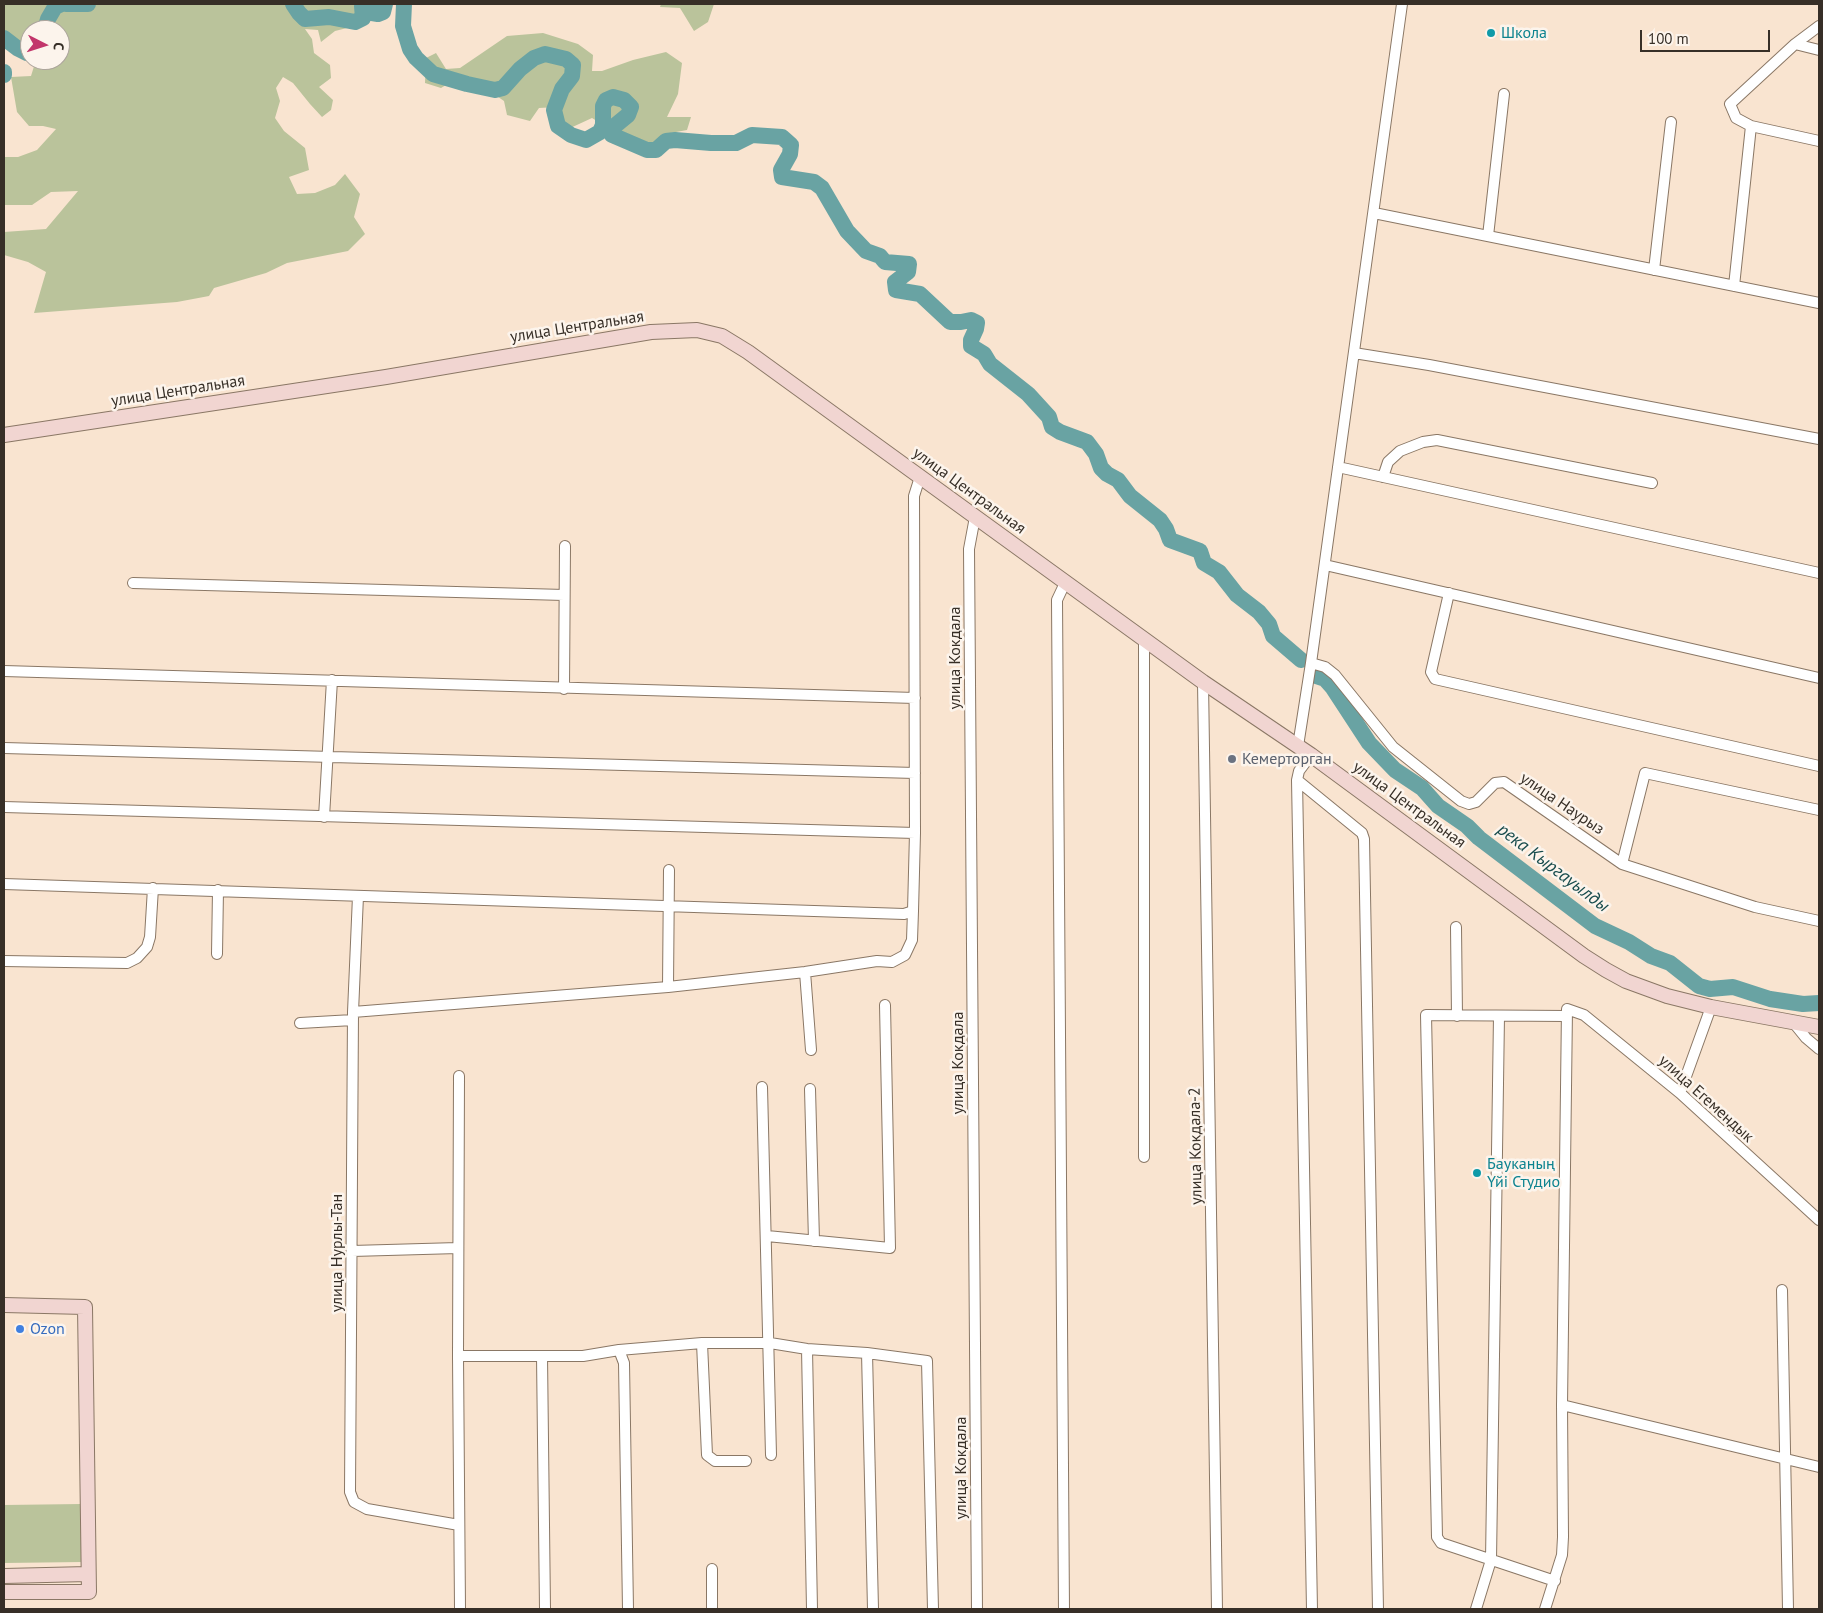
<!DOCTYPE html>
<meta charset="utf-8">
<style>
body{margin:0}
#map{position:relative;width:1823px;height:1613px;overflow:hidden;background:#f9e4d0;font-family:"PT Sans",sans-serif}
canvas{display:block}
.frame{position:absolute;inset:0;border:5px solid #372f27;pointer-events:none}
.north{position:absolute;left:20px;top:20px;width:50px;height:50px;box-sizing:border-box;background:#fcf4ec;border:1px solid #ada59d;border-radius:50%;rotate:95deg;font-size:14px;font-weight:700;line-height:20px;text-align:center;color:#372f27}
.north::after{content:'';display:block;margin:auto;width:18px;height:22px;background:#c2366b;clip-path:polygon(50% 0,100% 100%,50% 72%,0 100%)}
.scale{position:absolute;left:1640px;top:30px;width:130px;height:22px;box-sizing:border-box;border:2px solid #372f27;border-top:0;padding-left:6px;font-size:15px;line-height:18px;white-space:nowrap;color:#372f27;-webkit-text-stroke:4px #fcf4ec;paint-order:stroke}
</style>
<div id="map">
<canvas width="1823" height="1613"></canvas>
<div class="frame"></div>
<div class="north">С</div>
<div class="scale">100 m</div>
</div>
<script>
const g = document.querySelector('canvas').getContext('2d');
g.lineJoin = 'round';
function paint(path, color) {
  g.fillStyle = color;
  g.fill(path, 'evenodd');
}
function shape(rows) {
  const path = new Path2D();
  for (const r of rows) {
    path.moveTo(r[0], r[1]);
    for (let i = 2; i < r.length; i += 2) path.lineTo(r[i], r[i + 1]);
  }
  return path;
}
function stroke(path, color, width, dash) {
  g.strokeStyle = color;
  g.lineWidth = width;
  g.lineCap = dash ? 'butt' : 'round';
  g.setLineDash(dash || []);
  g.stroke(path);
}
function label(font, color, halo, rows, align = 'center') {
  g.font = font + ' "PT Sans",sans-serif';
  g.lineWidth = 5;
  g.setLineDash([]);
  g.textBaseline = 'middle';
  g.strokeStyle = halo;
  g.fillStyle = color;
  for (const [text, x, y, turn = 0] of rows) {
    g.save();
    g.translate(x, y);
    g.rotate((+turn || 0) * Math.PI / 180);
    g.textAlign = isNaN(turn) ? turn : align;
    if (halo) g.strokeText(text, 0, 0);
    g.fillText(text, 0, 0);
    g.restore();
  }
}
paint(shape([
 [4,4,355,4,359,25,335,31,321,42,318,30,305,29,312,39,314,53,330,65,331,78,319,87,333,100,331,110,322,117,310,104,293,83,283,77,276,88,280,101,275,118,284,131,305,148,309,170,289,177,297,194,315,193,335,185,345,174,360,194,354,217,365,234,348,251,287,263,266,273,214,288,209,296,177,302,34,313,46,272,28,262,4,255,4,232,46,229,78,191,51,192,32,205,4,205,4,157,18,157,37,150,56,129,43,126,29,126,17,112,11,77,31,76,36,60,60,60,60,30,30,30,30,48,20,52,4,48],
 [661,4,714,4,708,22,694,31,680,8,660,7],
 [543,33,578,44,593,55,592,71,602,71,633,60,666,52,682,63,678,94,667,117,691,117,687,130,665,134,651,144,629,141,592,118,566,130,557,107,539,108,530,121,507,115,504,101,488,90,464,89,451,82,441,88,425,83,426,58,436,53,446,69,460,68,507,36],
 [81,1504,82,1562,4,1563,4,1505]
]), '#bac39b');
stroke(shape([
 [66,4,88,4],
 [293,4,299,13,305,19,329,17,355,22,363,18,362,6,369,6,372,13,378,14,383,12,385,4],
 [404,4,403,26,410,49,416,58,433,74,467,84,495,90,503,88,520,69,534,58,545,54,566,59,573,65,572,76,562,89,554,110,558,126,571,135,586,140,600,132,603,125,603,106,606,100,613,97,624,100,631,107,628,115,611,129,612,135,647,150,656,150,666,141,675,140,711,143,736,143,752,135,782,137,791,145,790,154,781,170,782,177,814,182,822,188,847,231,866,251,880,256,885,262,909,264,908,272,895,282,896,290,920,294,950,322,961,322,971,320,977,323,976,329,971,340,971,346,984,354,990,364,1028,394,1049,417,1052,427,1060,432,1087,442,1096,454,1101,468,1107,474,1118,480,1130,496,1160,520,1166,529,1170,540,1200,551,1204,563,1219,572,1237,595,1259,612,1269,624,1273,636,1301,660],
 [45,30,48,19,55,7,62,4],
 [4,38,17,48,27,53,30,52],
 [4,72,4,75],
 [1316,676,1325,679,1333,688,1369,743,1395,770,1422,788,1438,806,1467,826,1479,838,1595,926,1629,942,1651,956,1670,963,1699,986,1710,989,1733,987,1770,999,1803,1004,1819,1003]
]), '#69a3a3', 16);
const street = shape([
 [1819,26,1795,44,1730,104,1736,118,1751,126,1819,141],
 [1795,44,1819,50],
 [1374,213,1819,303],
 [1488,236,1504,94],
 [1654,270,1671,122],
 [1734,286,1751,126],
 [1354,353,1429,365,1819,439],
 [1338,467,1819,573],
 [1383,477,1388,462,1400,451,1423,442,1437,440,1652,483],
 [975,517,969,549,977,1609],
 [1325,565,1819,678],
 [133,583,564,595],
 [1449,593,1431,672,1435,679,1819,766],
 [1144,639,1144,1157],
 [1311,663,1325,667,1335,675,1393,747,1461,801,1469,804,1476,802,1495,783,1504,782,1622,864,1755,907,1819,921],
 [4,671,915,698],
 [1203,682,1217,1609],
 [564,689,565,546],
 [1298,746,1311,663,1402,4],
 [4,748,915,773],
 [1311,755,1299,771,1297,780,1312,1609],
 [1297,780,1362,833,1364,839,1378,1609],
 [4,807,915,833],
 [324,817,332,680],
 [1622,864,1645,773,1819,810],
 [4,884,904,914,913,911,915,833,914,496,920,477],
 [358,896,353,1012,350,1492,354,1502,367,1509,459,1525],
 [1456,927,1457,1016],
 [217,954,218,890],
 [4,961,127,963,137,958,147,947,150,937,153,888],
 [805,972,811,1050],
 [668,987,669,870],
 [353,1012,668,987,805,972,877,961,892,962,905,955,912,940,913,911],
 [1793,1022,1806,1038,1819,1049],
 [300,1023,353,1020],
 [459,1076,458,1356,460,1609],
 [762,1087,771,1455],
 [810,1089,814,1241],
 [1680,1093,1711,1007],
 [767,1236,890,1248,885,1005],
 [352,1251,458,1248],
 [1782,1290,1788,1609],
 [702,1343,707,1455,715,1461,746,1461],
 [807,1349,812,1609],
 [619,1350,624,1363,628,1609],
 [867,1353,873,1609],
 [458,1356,583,1356,619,1350,702,1343,770,1343,807,1349,867,1353,927,1361,933,1609],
 [542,1356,545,1609],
 [1562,1405,1819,1467],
 [712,1569,712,1609],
 [1555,1581,1441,1543,1437,1537,1426,1015,1566,1016],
 [1064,1609,1057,600,1065,583],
 [1476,1609,1491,1560,1499,1016],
 [1545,1609,1562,1555,1563,1537,1562,1405,1567,1009,1584,1015,1680,1093,1819,1220]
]);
const secondary = shape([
 [4,435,386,377,651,332,697,330,722,336,748,352,1203,682,1311,755,1584,956,1606,970,1626,981,1667,996,1711,1007,1819,1027],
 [4,1305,85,1307,89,1592,4,1592],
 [4,1576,88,1574]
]);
stroke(street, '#8a7765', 12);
stroke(secondary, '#8a7765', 16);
stroke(street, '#fff', 10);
stroke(secondary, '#f1d5d1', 14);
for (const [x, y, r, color] of [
 [1491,33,5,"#0f9aa8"],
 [1232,759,5,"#6b7280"],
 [1477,1173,5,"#0f9aa8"],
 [20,1329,5,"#3f7fe0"]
]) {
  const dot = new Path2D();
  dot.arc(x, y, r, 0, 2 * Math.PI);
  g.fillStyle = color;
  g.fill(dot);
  stroke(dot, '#fcf4ec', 2);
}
label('16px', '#0d838f', '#fcf4ec', [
 ["Школа",1501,33],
 ["Бауканың",1487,1164],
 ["Үйі Студио",1487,1182]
], 'left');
label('16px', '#372f27', '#fcf4ec', [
 ["улица Центральная",577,327,-9],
 ["улица Центральная",178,391,-9],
 ["улица Центральная",969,491,36],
 ["улица Кокдала",955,658,-90],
 ["улица Наурыз",1562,804,34],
 ["улица Центральная",1409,805,36],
 ["улица Кокдала",958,1063,-90],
 ["улица Егемендык",1706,1099,42],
 ["улица Кокдала-2",1196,1146,-91],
 ["улица Нурлы-Тан",337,1253,-90],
 ["улица Кокдала",961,1468,-90]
]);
label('16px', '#5b616d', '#fcf4ec', [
 ["Кемерторган",1242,759]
], 'left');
label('16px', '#366cbe', '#fcf4ec', [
 ["Ozon",30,1329]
], 'left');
label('italic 18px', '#184c4d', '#fcf4ec', [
 ["река Кыргауылды",1553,868,37]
]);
</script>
